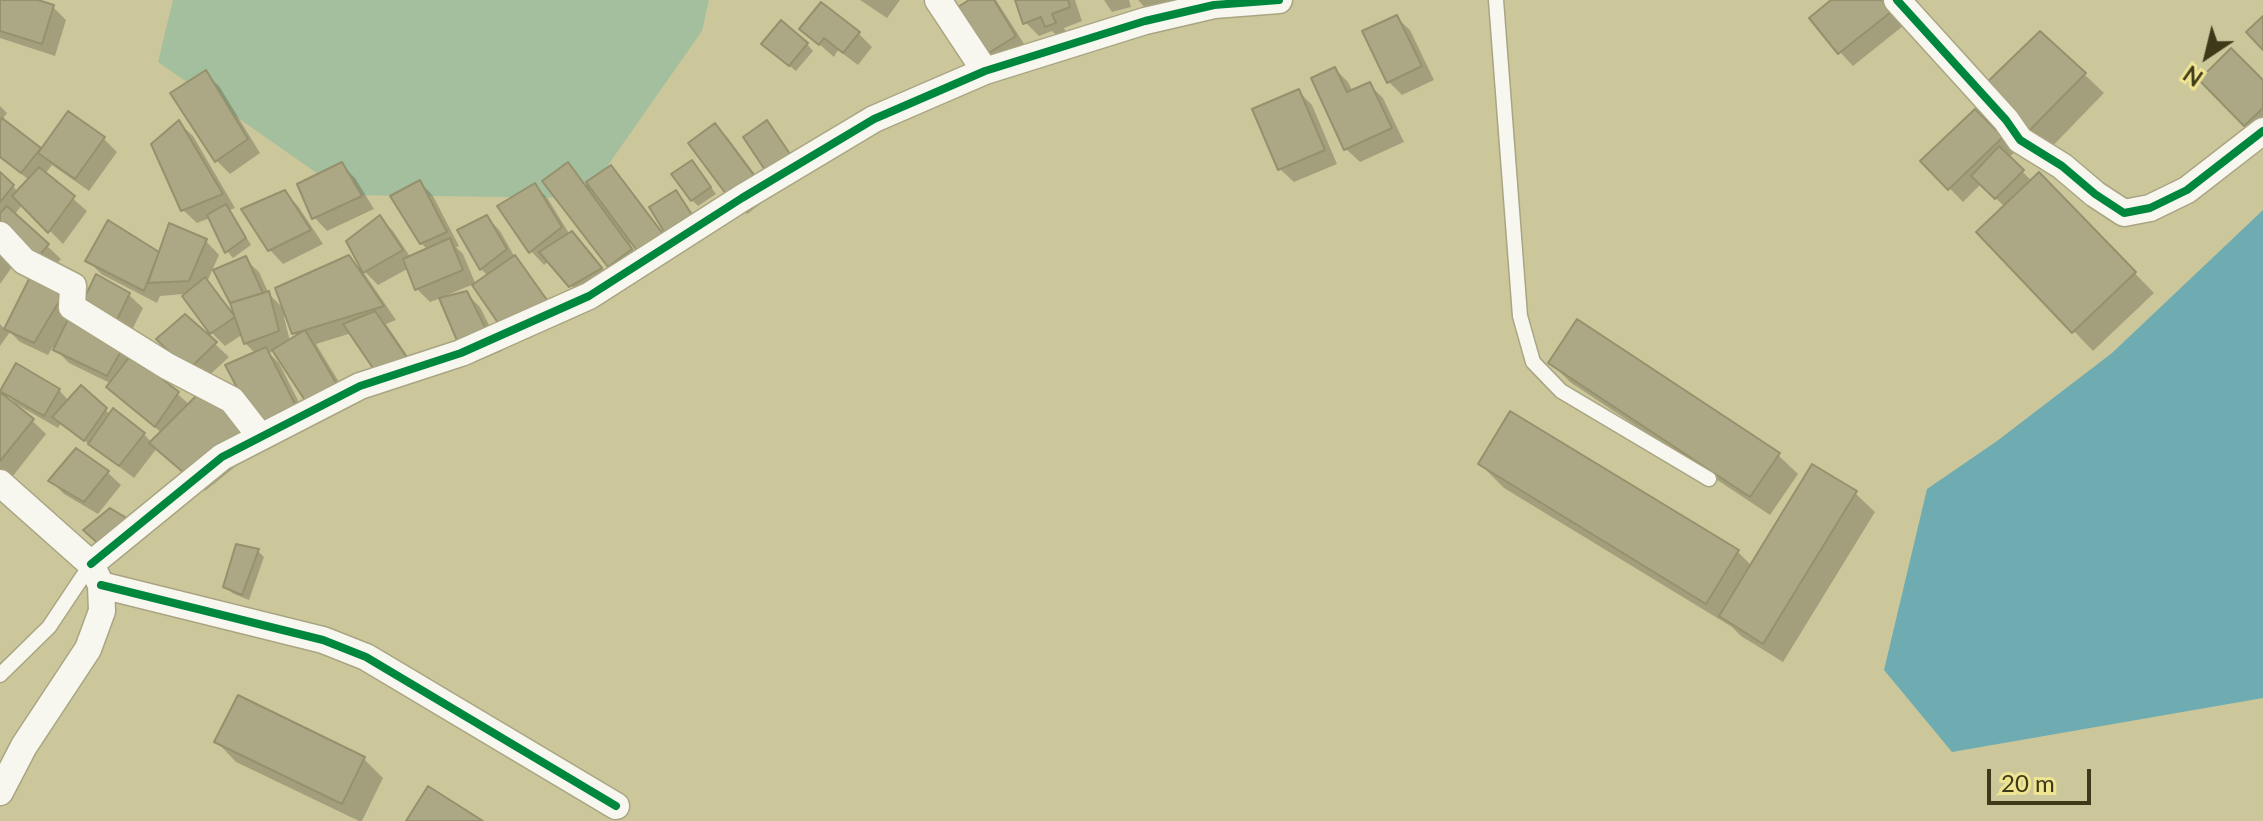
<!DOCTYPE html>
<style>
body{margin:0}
#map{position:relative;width:2263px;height:821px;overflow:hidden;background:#ccc79b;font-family:Lato,sans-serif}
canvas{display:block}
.north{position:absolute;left:2167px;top:16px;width:80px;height:80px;-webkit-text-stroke:6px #eee492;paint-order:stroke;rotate:215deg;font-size:22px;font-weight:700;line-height:32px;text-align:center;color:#3e3918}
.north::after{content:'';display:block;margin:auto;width:28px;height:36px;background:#3e3918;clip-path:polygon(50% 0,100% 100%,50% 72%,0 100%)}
.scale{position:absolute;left:1987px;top:769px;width:104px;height:36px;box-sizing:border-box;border:4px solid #3e3918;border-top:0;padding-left:10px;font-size:24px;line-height:28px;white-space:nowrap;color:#3e3918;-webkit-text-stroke:6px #eee492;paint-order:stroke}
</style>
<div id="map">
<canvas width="2263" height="821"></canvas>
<div class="north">N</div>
<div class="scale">20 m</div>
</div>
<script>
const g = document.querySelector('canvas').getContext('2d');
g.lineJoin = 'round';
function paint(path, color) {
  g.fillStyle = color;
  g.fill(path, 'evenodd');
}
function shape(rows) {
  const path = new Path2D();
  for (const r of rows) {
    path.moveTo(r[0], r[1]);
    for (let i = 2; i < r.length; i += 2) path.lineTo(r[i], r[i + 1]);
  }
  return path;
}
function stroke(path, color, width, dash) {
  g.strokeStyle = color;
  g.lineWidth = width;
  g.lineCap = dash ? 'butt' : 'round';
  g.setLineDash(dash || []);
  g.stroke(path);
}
paint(shape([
 [173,0,709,0,702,31,585,198,348,195,158,62]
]), '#a4bf9d');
paint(shape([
 [2263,210,2263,698,1952,752,1884,670,1927,489,1997,441,2112,353]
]), '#6eacb2');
paint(shape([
 [0,0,31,0,53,7,66,20,55,56,0,38],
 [860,0,900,0,887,18],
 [973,0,996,0,1028,50,1002,66,988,52],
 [1017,0,1075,0,1082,21,1064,28,1068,36,1060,39,1052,31,1039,36,1025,22],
 [1104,0,1129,0,1131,7,1112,12],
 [1138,0,1184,0,1154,17],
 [1835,0,1882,0,1903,26,1853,66,1840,52],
 [1396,17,1410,30,1434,80,1402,95,1389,82],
 [802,29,858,33,872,47,858,65,838,50,834,57],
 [807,44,813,51,796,71,770,50],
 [1335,69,1348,82,1353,92,1369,84,1383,98,1404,142,1360,162,1346,149],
 [205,73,219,86,260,153,230,174,216,160],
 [2084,74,2104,93,2041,158,2008,119],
 [2201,80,2263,82,2263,134,2259,138],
 [1299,92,1312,105,1337,164,1294,182,1280,169],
 [0,106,7,113,2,120,42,152,103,138,117,152,89,191,52,165,45,174,87,211,63,244,23,204,14,215,61,259,47,274,0,231,0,175,19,192,29,180,0,157],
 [1975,112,2015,152,2008,158,2032,181,2058,194,2154,293,2093,351,1979,232,2005,207,1981,184,1963,202,1923,161],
 [179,123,193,136,235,208,230,210,251,245,233,258,227,251,210,218,197,223,183,210],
 [715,125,728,138,771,196,747,214,734,200],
 [342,165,355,178,374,209,327,231,314,217],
 [568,165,586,185,611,167,624,181,666,236,668,234,652,208,676,193,700,228,676,243,669,236,667,237,678,252,656,268,633,241,630,244,644,263,623,279,610,265,544,181],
 [698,169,716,194,698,206,692,200],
 [420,182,433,196,459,246,456,247,463,254,476,285,488,276,481,269,460,231,487,217,500,231,517,261,558,314,518,342,505,329,474,284,447,295,447,298,466,293,480,307,502,351,476,362,463,349,441,298,430,302,417,289,409,268,378,285,365,272,349,241,380,218,393,231,411,258,428,250,421,243],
 [535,185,548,199,570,235,572,234,586,247,614,282,584,300,549,261,544,265,531,251],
 [285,193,298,206,323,244,283,264,270,250],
 [0,238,19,257,0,284],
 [206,241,219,255,207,282,234,313,245,259,259,272,269,294,285,310,348,257,364,273,396,320,386,324,421,376,394,389,381,375,352,333,316,344,351,402,275,351,269,353,279,363,309,422,273,439,256,354,245,343,243,334,225,346,212,333,183,294,160,296,157,303,101,274,88,260,160,255],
 [287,316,297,337,290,341,284,317],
 [34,274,138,359,190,405,262,445,205,491,157,448,134,478,61,423,58,428,16,404,3,390,59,390,69,401,81,388,111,415,144,434,152,443,162,433,122,401,109,387,112,384,69,363,53,347,48,355,20,342,10,332,0,346,0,324,6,330],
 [97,277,129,295,143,308,129,336,95,320],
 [185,316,229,357,202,382,159,339],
 [1551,363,1778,455,1798,474,1770,515,1570,382],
 [0,395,15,404,46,434,9,481,0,473],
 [1511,413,1738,552,1752,566,1855,493,1875,512,1783,662,1741,636,1732,627,1504,488,1480,464],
 [107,472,121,485,98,514,64,494,51,481],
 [258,551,264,557,249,600,232,593,226,586],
 [217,742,363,758,383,778,362,821,359,821,236,762]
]), '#0003');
const building = shape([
 [0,0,38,0,54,5,42,44,0,31,0,0],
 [969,0,994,0,1016,36,987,54,958,7,969,0],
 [1015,0,1068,0,1070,7,1052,14,1056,23,1045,27,1041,17,1023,24,1015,0],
 [1831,0,1882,0,1891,12,1838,54,1809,18,1831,0],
 [821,2,860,32,843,53,824,38,819,45,799,29,821,2],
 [1397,15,1422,66,1387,83,1362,31,1397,15],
 [2263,16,2263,50,2246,32,2263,16],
 [781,20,808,43,789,66,761,44,781,20],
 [2040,31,2086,73,2020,140,1978,91,2040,31],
 [2231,48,2263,80,2263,108,2244,126,2199,80,2231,48],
 [1335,67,1347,92,1370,82,1392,128,1344,150,1311,78,1335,67],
 [206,70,248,139,215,162,170,93,206,70],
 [1299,89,1325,150,1278,170,1252,109,1299,89],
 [1975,109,2003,137,1948,190,1920,161,1975,109],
 [68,111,105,137,75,179,38,153,68,111],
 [2,118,41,148,21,173,0,157,0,121,2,118],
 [179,120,223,194,181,211,151,144,179,120],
 [767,120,792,157,767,173,743,137,767,120],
 [715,123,759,182,732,202,688,143,715,123],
 [1999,146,2024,170,1995,199,1971,176,1999,146],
 [692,160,711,187,691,201,671,174,692,160],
 [342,162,362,196,312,219,297,184,342,162],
 [568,162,632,249,608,267,542,181,568,162],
 [611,165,666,238,641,256,586,182,611,165],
 [39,167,75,196,48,233,12,196,39,167],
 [0,172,14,185,0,202,0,172],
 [2039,172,2136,272,2072,333,1976,232,2039,172],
 [420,180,447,232,420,244,390,196,420,180],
 [535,183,562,227,529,253,497,206,535,183],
 [285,190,311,230,268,251,241,209,285,190],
 [676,190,696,221,668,238,649,207,676,190],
 [226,204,246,238,225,253,207,215,226,204],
 [7,206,49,244,33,263,0,233,0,213,7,206],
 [380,215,403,250,363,273,346,241,380,215],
 [487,215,507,249,480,270,457,230,487,215],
 [108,220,159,252,144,291,85,261,108,220],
 [169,223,207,239,189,281,148,283,169,223],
 [572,231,602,268,569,287,539,252,572,231],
 [450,238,463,270,415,290,403,259,450,238],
 [349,255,384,306,292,334,275,288,349,255],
 [515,255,547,300,503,330,472,285,515,255],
 [246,256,263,293,230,303,213,270,246,256],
 [33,271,63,295,34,343,4,329,33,271],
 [96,274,130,293,115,324,80,307,96,274],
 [205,277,235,317,210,334,182,296,205,277],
 [269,291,279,331,244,344,230,303,269,291],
 [467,291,490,337,461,350,439,298,467,291],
 [375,311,410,362,379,377,343,324,375,311],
 [185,314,217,342,188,370,156,339,185,314],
 [70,315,125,344,107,376,53,350,70,315],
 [1577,319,1780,453,1750,497,1548,363,1577,319],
 [305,330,339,388,308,405,272,350,305,330],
 [266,347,297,408,258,427,225,365,266,347],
 [131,355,179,392,155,427,106,387,131,355],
 [16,363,60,389,44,416,0,391,16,363],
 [81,385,107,408,84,441,52,417,81,385],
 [0,392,34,419,0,461,0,392],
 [200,392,250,431,191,479,149,443,200,392],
 [113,408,145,433,119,466,88,444,113,408],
 [1510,411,1739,550,1706,604,1478,464,1510,411],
 [76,448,109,471,84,502,48,481,76,448],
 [1812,464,1857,491,1763,644,1719,616,1812,464],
 [110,508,133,522,102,547,83,530,110,508],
 [236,544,259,549,242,595,223,587,236,544],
 [238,695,365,757,342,804,214,742,238,695],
 [428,786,483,821,406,821,428,786]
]);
paint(building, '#aca885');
stroke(building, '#95916d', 2);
const lane = shape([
 [1496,0,1520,316,1533,362,1561,391,1709,479],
 [0,675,49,627,91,564]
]);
const street = shape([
 [938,0,985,71],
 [1897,0,2006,120,2020,140,2062,166,2095,194,2124,213,2150,208,2187,190,2263,131],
 [0,235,24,261,73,286,72,307,167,366,232,400,260,436],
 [0,483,91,564,101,585,102,611,88,649,24,746,0,792],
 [91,564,222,457,360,386,461,353,589,296,742,198,874,119,985,71,1145,21,1214,5,1279,0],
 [101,585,323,640,366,657,616,806]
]);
stroke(lane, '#a9a582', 17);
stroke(street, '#a9a582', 29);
stroke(lane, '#f7f7f0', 14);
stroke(street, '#f7f7f0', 26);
stroke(shape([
 [1897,0,2006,120,2020,140,2062,166,2095,194,2124,213,2150,208,2187,190,2263,131],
 [91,564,222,457,360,386,461,353,589,296,742,198,874,119,985,71,1145,21,1214,5,1279,0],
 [101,585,323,640,366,657,616,806]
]), '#00873e', 8);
</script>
